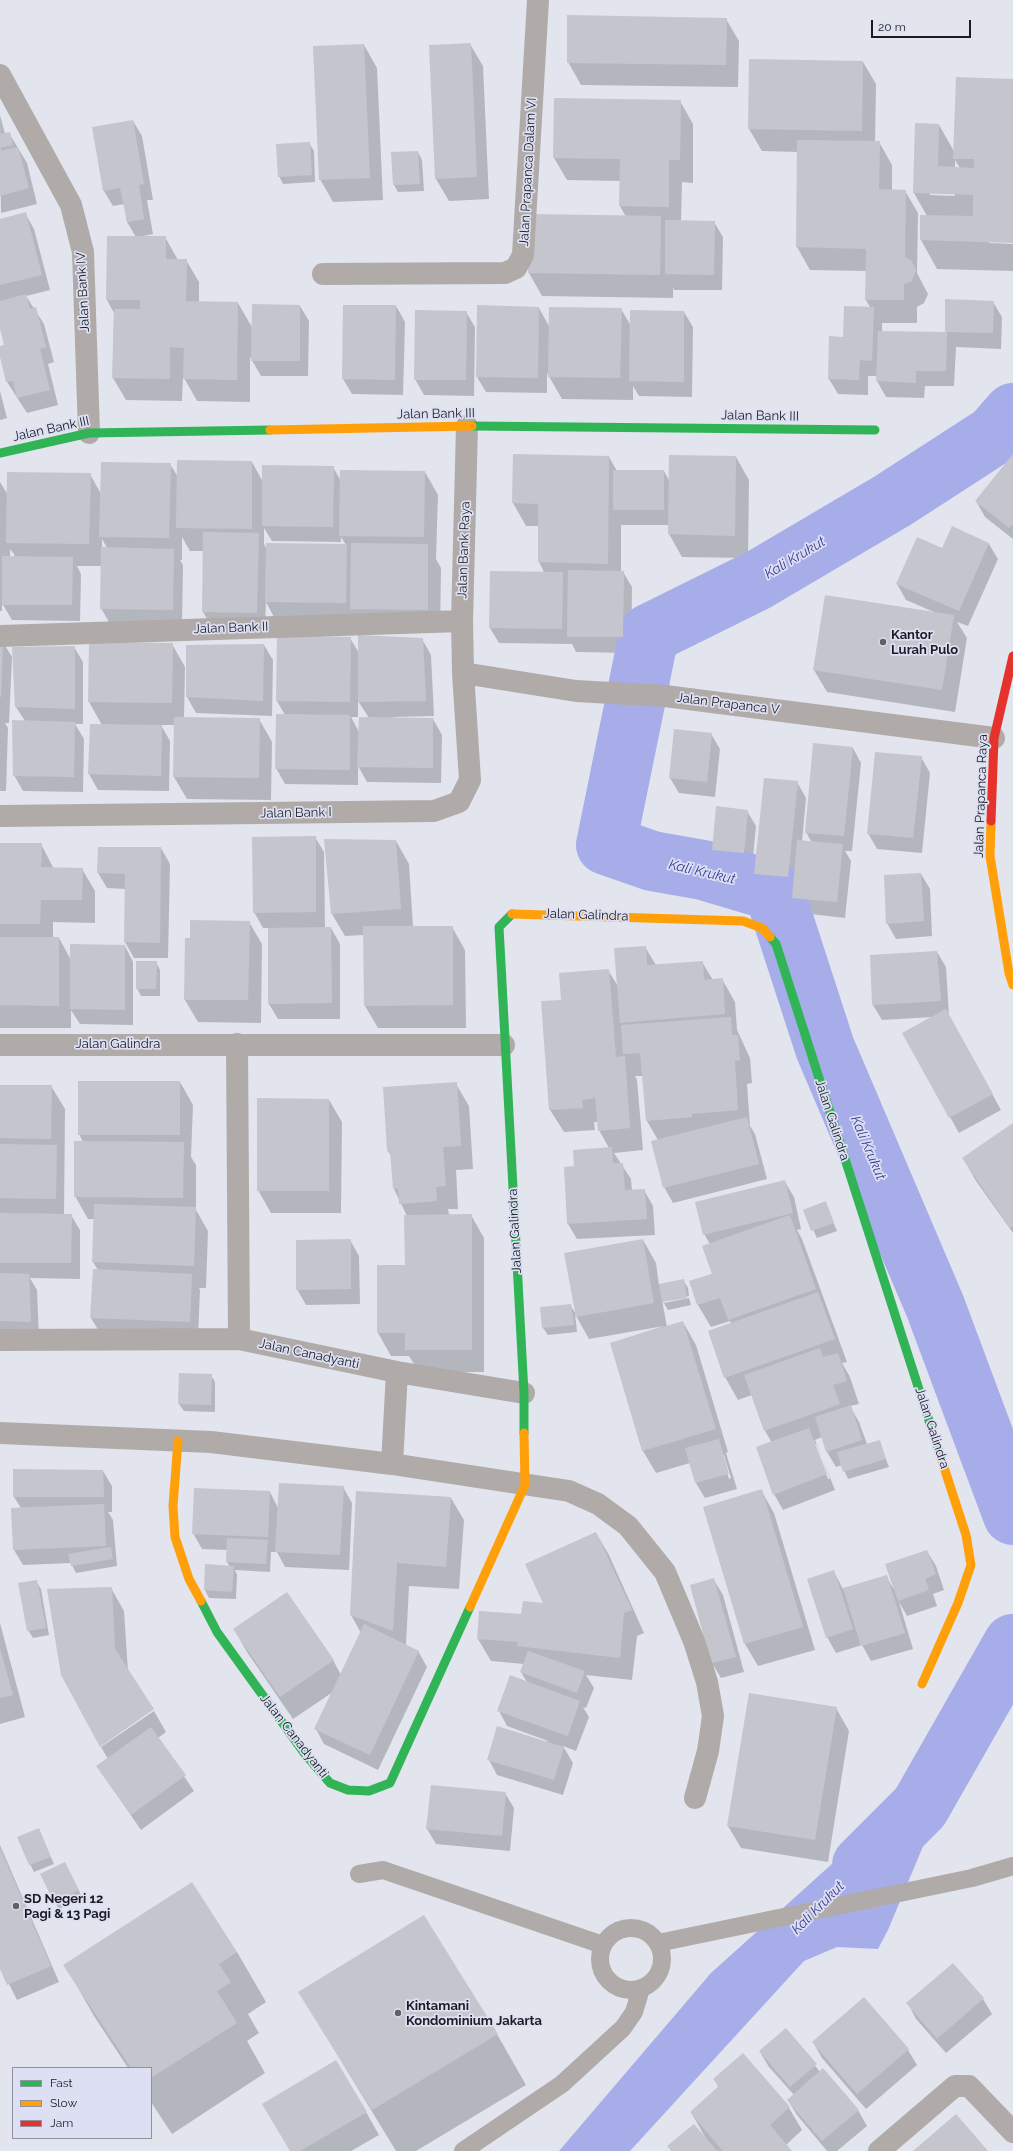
<!DOCTYPE html>
<style>
body{margin:0}
#map{position:relative;width:1013px;height:2151px;overflow:hidden;background:#e2e4ee;font-family:Raleway,sans-serif}
canvas{display:block}
.legend{position:absolute;left:12px;top:2067px;width:140px;height:72px;box-sizing:border-box;background:#dde0f3;border:1px solid #8f929f;margin:0;padding:5px 7px;list-style:none;font-size:12px;color:#1b1c22}
.legend li{display:flex;align-items:center;gap:8px;height:20px}
.legend b{width:20px;border:1px solid #8f929f}
.scale{position:absolute;left:871px;top:20px;width:100px;height:18px;box-sizing:border-box;border:2px solid #1b1c22;border-top:0;padding-left:5px;font-size:12px;line-height:14px;white-space:nowrap;color:#1b1c22;-webkit-text-stroke:3px #dde0f3;paint-order:stroke}
</style>
<div id="map">
<canvas width="1013" height="2151"></canvas>
<ul class="legend">
<li><b style="height:5px;background:#30b455"></b>Fast</li>
<li><b style="height:5px;background:#ff9f0a"></b>Slow</li>
<li><b style="height:5px;background:#e5322d"></b>Jam</li>
</ul>
<div class="scale">20 m</div>
</div>
<script>
const g = document.querySelector('canvas').getContext('2d');
g.lineJoin = 'round';
function paint(path, color) {
  g.fillStyle = color;
  g.fill(path, 'evenodd');
}
function shape(rows) {
  const path = new Path2D();
  for (const r of rows) {
    if (r.length === 3) {
      path.moveTo(r[0] + r[2], r[1]);
      path.arc(r[0], r[1], r[2], 0, 2 * Math.PI);
      continue;
    }
    path.moveTo(r[0], r[1]);
    for (let i = 2; i < r.length; i += 2) path.lineTo(r[i], r[i + 1]);
  }
  return path;
}
function stroke(path, color, width, dash) {
  g.strokeStyle = color;
  g.lineWidth = width;
  g.lineCap = dash ? 'butt' : 'round';
  g.setLineDash(dash || []);
  g.stroke(path);
}
function label(font, color, halo, rows, align = 'center') {
  g.font = font + ' Raleway,sans-serif';
  g.lineWidth = 3.5;
  g.setLineDash([]);
  g.textBaseline = 'middle';
  g.strokeStyle = halo;
  g.fillStyle = color;
  for (const [text, x, y, turn = 0] of rows) {
    g.save();
    g.translate(x, y);
    g.rotate((+turn || 0) * Math.PI / 180);
    g.textAlign = isNaN(turn) ? turn : align;
    if (halo) g.strokeText(text, 0, 0);
    g.fillText(text, 0, 0);
    g.restore();
  }
}
paint(shape([
 [920,1807,934,1820,888,1930,878,1949,837,1947,804,1961,630,2151,559,2151,711,1973,894,1808]
]), '#a6ade8');
paint(shape([
 [726,19,739,41,738,87,581,85,568,62],
 [470,44,483,66,489,199,449,201,436,179],
 [364,45,377,68,383,200,333,202,320,179],
 [863,62,876,84,875,142,879,142,892,165,892,190,905,191,918,213,917,273,928,294,924,303,917,307,917,323,882,323,882,332,946,333,946,300,993,302,1002,317,1001,349,956,347,954,386,925,386,924,398,886,397,877,381,878,376,868,376,868,395,838,394,829,379,844,338,870,307,866,300,866,271,810,270,797,247,798,152,762,151,749,129],
 [1013,80,1013,242,989,241,989,243,1013,244,1013,271,937,269,921,240,927,216,914,193,916,124,939,125,955,153],
 [955,160,960,168,955,168],
 [930,193,955,194,955,196,930,195],
 [680,101,693,124,693,183,682,182,681,221,714,222,723,237,722,290,674,290,673,287,673,298,542,296,529,273,530,215,626,217,620,206,620,181,567,180,554,158],
 [0,115,5,134,9,133,27,163,37,204,1,213],
 [133,121,142,136,153,200,147,200,153,234,143,236,165,237,178,260,186,260,199,282,199,303,238,303,253,329,300,306,309,321,308,376,261,376,250,357,250,402,197,401,183,376,182,401,126,400,113,378,114,313,107,300,108,237,136,237,127,222,124,204,113,206,104,191],
 [309,143,314,151,315,182,283,184,279,176],
 [418,152,422,160,424,191,398,192,394,185],
 [25,213,34,229,50,290,26,296,44,324,54,362,48,364,58,405,27,413,7,382,0,353,0,347,5,346,0,325,0,220],
 [396,306,405,322,403,395,352,394,343,379],
 [539,308,549,326,621,309,631,326,684,312,693,327,692,397,639,396,633,386,633,400,562,399,547,373,547,393,486,392,477,377],
 [466,312,475,327,474,396,424,395,415,379],
 [0,391,7,418,0,420],
 [514,455,609,457,617,471,664,471,670,482,736,457,749,480,748,558,682,557,669,534,669,525,621,525,621,572,623,572,632,587,631,653,576,652,572,644,499,643,490,628,491,572,544,572,539,562,539,526,526,526,513,503],
 [1013,455,1013,539,985,517,976,501],
 [252,462,263,482,333,467,341,481,425,472,438,495,436,559,441,568,440,632,274,617,266,602,265,628,212,627,203,612,203,551,190,551,182,537,182,560,180,560,183,565,182,625,110,624,101,608,101,566,77,566,81,574,80,621,12,620,2,603,2,611,0,611,0,482,8,495,90,474,101,494,170,464,178,477],
 [264,528,272,541,341,542,341,537,346,545,266,548,264,544],
 [102,539,107,548,102,548],
 [10,549,14,554,15,558,10,558],
 [989,544,998,559,968,626,957,622,967,638,955,712,827,692,814,670,934,612,906,600,897,584,943,549],
 [350,638,359,653,422,639,431,655,434,716,393,717,393,719,433,719,442,735,441,783,367,782,358,766,358,785,285,784,276,768,285,715,277,701],
 [358,701,369,718,359,732,351,717,358,717],
 [0,642,3,642,12,657,9,723,5,723,8,728,6,791,0,791],
 [172,644,185,667,184,718,259,719,272,742,271,800,187,799,174,777,174,725,161,725,170,741,169,791,98,790,89,774,91,725,102,725,89,702],
 [264,645,273,660,272,716,196,713,187,697,187,646],
 [74,647,83,662,83,724,75,724,84,739,83,792,23,791,14,775,25,721,16,707],
 [711,734,720,749,715,797,679,793,670,778],
 [853,748,861,763,852,851,845,851,851,861,845,918,802,913,793,898,793,892,764,889,756,874,797,782,806,798,802,842,812,843,806,832],
 [921,757,930,773,922,853,877,849,868,833],
 [747,811,756,826,752,868,721,865,713,850],
 [315,837,324,852,325,928,331,928,340,944,340,1019,278,1019,269,1004,269,928,263,928,254,912],
 [396,841,409,864,413,927,452,927,465,950,466,1028,378,1028,365,1006,364,935,345,936,332,914],
 [0,844,41,844,54,869,82,869,95,891,95,923,53,922,53,938,59,938,71,960,125,946,133,962,133,1025,80,1024,71,1010,71,1028,0,1028],
 [161,848,170,864,168,958,134,958,125,942,126,889,107,888,98,873],
 [921,874,930,889,932,936,896,939,887,923],
 [249,922,262,944,261,1023,198,1022,185,1000,191,939],
 [645,947,656,965,702,962,713,980,722,979,735,1002,737,1030,750,1058,752,1083,747,1084,750,1126,755,1134,767,1179,673,1203,664,1187,658,1140,647,1121,643,1076,635,1076,637,1080,643,1150,614,1153,631,1179,632,1191,644,1190,653,1206,655,1235,577,1239,568,1224,565,1168,575,1167,609,1148,599,1130,598,1122,594,1122,595,1130,564,1132,550,1110,562,1001,608,970,619,988],
 [937,952,946,967,949,1016,1001,1110,959,1133,903,1033,932,1017,882,1020,873,1005],
 [156,962,160,970,160,996,141,996,137,988],
 [180,1082,193,1105,191,1157,196,1165,196,1210,208,1231,206,1288,199,1288,200,1290,198,1338,100,1333,91,1318,98,1270,93,1262,94,1219,88,1219,75,1196,83,1142,79,1134],
 [456,1084,469,1106,473,1169,456,1170,458,1209,448,1209,449,1215,471,1215,484,1238,484,1372,419,1372,409,1356,391,1356,378,1333,378,1266,406,1266,407,1216,394,1189,391,1156,388,1151],
 [0,1086,51,1086,65,1109,64,1215,71,1215,80,1230,80,1279,30,1278,37,1290,39,1337,0,1336],
 [329,1100,342,1122,341,1213,271,1213,258,1190],
 [1013,1124,1013,1233,976,1181,963,1158],
 [785,1182,794,1197,801,1229,797,1230,802,1239,847,1362,842,1363,850,1377,859,1404,850,1406,859,1422,867,1444,879,1441,889,1467,848,1479,842,1465,836,1467,827,1452,822,1437,815,1440,835,1490,783,1510,774,1494,772,1443,765,1431,752,1395,738,1400,725,1377,731,1323,730,1321,711,1327,698,1305,690,1281,713,1274,710,1244,704,1234],
 [815,1444,817,1444,830,1479,828,1479],
 [825,1202,837,1231,817,1238,804,1210],
 [350,1240,359,1256,360,1304,306,1305,297,1289],
 [643,1240,656,1263,659,1285,683,1280,688,1288,689,1296,664,1301,664,1303,689,1298,691,1305,668,1310,662,1300,667,1327,683,1322,696,1345,728,1452,726,1453,737,1489,705,1498,696,1483,690,1463,656,1473,643,1451,611,1343,664,1326,589,1339,575,1314,577,1332,548,1335,543,1328,570,1305,576,1314],
 [722,1455,724,1455,731,1478,729,1479],
 [211,1375,215,1382,215,1412,184,1411,179,1404],
 [103,1471,112,1486,112,1512,108,1512,113,1520,117,1566,76,1573,71,1563,23,1565,14,1550,21,1508,14,1497],
 [343,1487,352,1503,349,1570,285,1567,277,1552,271,1552,270,1572,235,1570,237,1575,236,1599,209,1598,205,1590,230,1567,227,1562,227,1550,202,1549,193,1533,270,1492,278,1508],
 [761,1490,774,1513,815,1650,758,1666,745,1644,704,1507],
 [451,1498,464,1520,459,1589,409,1586,406,1645,418,1651,427,1667,378,1770,324,1744,316,1729,333,1692,293,1719,247,1652,234,1629,333,1660,341,1675,361,1633,351,1615],
 [596,1533,609,1555,644,1633,637,1636,632,1680,586,1675,594,1688,586,1708,583,1707,589,1717,576,1751,563,1746,573,1763,563,1795,497,1775,489,1760,548,1741,507,1726,499,1711,527,1682,521,1672,524,1664,491,1661,478,1639,545,1605],
 [927,1551,936,1566,944,1590,933,1594,937,1606,907,1616,899,1602,913,1649,871,1661,862,1645,836,1653,827,1637,834,1572,843,1589,886,1576,893,1588],
 [714,1580,723,1595,744,1672,721,1678,712,1663],
 [36,1581,41,1589,49,1635,33,1638,28,1630],
 [111,1588,124,1611,128,1671,100,1745],
 [0,1623,25,1717,0,1724],
 [836,1708,849,1731,828,1862,741,1848,728,1826],
 [154,1711,166,1732,158,1738,194,1791,141,1830,97,1766,108,1759,101,1747],
 [505,1793,514,1808,510,1851,436,1844,427,1829],
 [38,1829,54,1864,34,1872,30,1864],
 [0,1845,59,1982,17,2000,0,1966],
 [69,1871,82,1897,59,1909,55,1902],
 [237,1952,266,2002,248,2014,259,2033,247,2041,265,2073,172,2134,151,2102,151,2068,128,2068,94,2016,65,1965],
 [953,1964,983,1999,992,2014,946,2053,916,2019,908,2003],
 [299,1992,497,2034,526,2085,416,2151,396,2151],
 [786,2029,820,2072,858,2110,867,2126,837,2151,827,2151,797,2115,788,2100,794,2095,769,2067,760,2052],
 [813,2042,908,2050,917,2065,866,2109,822,2058],
 [743,2054,789,2108,802,2130,786,2145,791,2151,671,2151,669,2146,705,2137,691,2112,719,2088,714,2079],
 [366,2112,379,2135,351,2151,291,2151]
]), '#0003');
stroke(shape([
 [1013,413,994,435,892,501,758,580,649,634,606,845,652,861,703,870,774,891,825,1048,935,1306,1013,1515],
 [862,1865,920,1807,1013,1644]
]), '#a6ade8', 60);
paint(shape([
 [567,15,727,18,726,65,567,63],
 [471,43,477,177,435,179,429,45],
 [364,44,370,178,319,180,313,46],
 [749,59,863,61,862,131,748,129],
 [956,77,1013,79,1013,243,920,240,920,215,973,216,973,195,913,193,915,123,939,124,938,166,974,168,974,159,953,159],
 [554,98,681,100,680,160,669,160,669,207,619,206,620,159,553,158],
 [133,120,144,184,139,185,144,219,127,222,120,188,103,191,92,127],
 [10,132,13,145,0,148,0,134],
 [797,140,880,141,879,189,906,190,905,257,911,260,916,270,912,281,904,284,904,300,865,300,866,249,796,247],
 [310,142,312,175,278,177,276,144],
 [18,147,29,188,0,196,0,151],
 [418,151,420,184,393,185,391,152],
 [26,212,42,275,0,285,0,219],
 [529,214,661,216,660,275,528,273],
 [665,220,715,221,714,275,665,274],
 [107,236,166,236,166,259,187,259,186,301,238,302,237,380,183,379,184,348,170,347,170,379,112,378,114,309,140,309,140,300,106,300],
 [26,294,30,309,36,307,46,347,40,349,50,390,17,398,13,381,6,382,0,357,0,346,4,345,0,329,0,301],
 [945,299,994,301,993,333,947,332,946,371,916,371,916,383,876,381,878,331,945,332],
 [252,304,300,305,300,361,251,361],
 [343,305,396,305,395,380,342,379],
 [477,305,539,307,538,378,476,377],
 [844,306,874,307,872,361,860,360,859,380,828,379,829,336,843,337],
 [549,307,622,308,620,378,548,377],
 [415,310,467,311,466,380,414,380],
 [630,310,684,311,684,382,629,381],
 [513,454,609,456,608,564,538,562,538,504,512,503],
 [1013,454,1013,524,1009,528,975,501],
 [669,455,736,456,735,536,668,534],
 [177,460,252,461,252,529,176,528],
 [101,462,171,463,169,538,99,537],
 [262,465,334,466,333,527,262,526],
 [340,470,425,471,424,537,339,536],
 [613,470,664,470,664,510,613,510],
 [7,472,91,473,89,544,6,543],
 [952,526,989,543,959,611,896,584,917,537,942,548],
 [203,532,259,533,257,613,202,612],
 [266,543,347,544,346,603,265,602],
 [351,543,428,544,428,610,350,609],
 [101,547,174,549,173,610,100,609],
 [2,556,73,557,72,605,2,605],
 [568,570,624,571,623,637,567,637],
 [490,571,563,572,562,629,489,628],
 [825,595,954,615,942,690,813,670],
 [277,635,351,637,350,702,276,701],
 [358,635,423,638,426,701,358,702],
 [0,641,3,641,1,697,0,697],
 [89,642,173,643,172,703,88,702],
 [264,644,263,701,186,697,186,645],
 [75,646,75,709,15,707,12,647],
 [276,714,350,715,350,770,275,769],
 [174,717,260,718,259,778,173,777],
 [359,717,433,718,433,768,357,767],
 [12,720,75,722,74,777,13,776],
 [90,724,162,725,161,776,88,774],
 [674,729,712,733,707,782,669,778],
 [813,743,853,747,844,836,805,833],
 [875,752,922,756,913,838,867,834],
 [764,778,798,781,788,877,754,874],
 [716,806,748,810,744,853,712,850],
 [316,836,316,912,253,913,252,837],
 [324,839,396,840,401,909,331,914],
 [797,840,843,844,837,902,792,898],
 [0,843,42,843,41,867,83,868,82,900,41,900,40,924,0,924],
 [98,847,161,847,160,943,124,942,125,874,97,873],
 [921,873,924,921,886,924,884,875],
 [190,920,250,921,248,1000,184,1000,185,938,190,938],
 [363,926,453,926,453,1005,364,1006],
 [331,927,332,1003,268,1004,268,928],
 [0,937,59,937,59,1006,0,1005],
 [70,944,125,945,125,1010,70,1009],
 [646,946,647,965,703,961,704,980,723,978,725,1014,620,1023,614,948],
 [937,951,941,1001,872,1005,870,955],
 [136,961,157,961,156,989,136,989],
 [609,969,616,1057,625,1056,630,1128,598,1131,595,1098,582,1100,583,1108,549,1110,541,1001,561,1000,559,973],
 [946,1009,993,1094,949,1118,902,1033],
 [731,1017,732,1035,738,1035,740,1060,735,1061,738,1110,692,1114,692,1117,646,1121,640,1053,623,1054,621,1025],
 [78,1081,180,1081,180,1135,78,1135],
 [457,1082,461,1146,443,1147,446,1186,436,1187,437,1201,399,1204,398,1189,393,1189,390,1151,387,1151,383,1087],
 [0,1085,52,1085,51,1139,0,1138],
 [257,1098,329,1099,329,1191,257,1191],
 [747,1117,759,1164,663,1188,651,1141],
 [1013,1123,1013,1226,1010,1228,962,1158],
 [74,1141,184,1142,183,1198,74,1197],
 [0,1144,57,1145,56,1199,0,1198],
 [612,1147,613,1163,623,1163,625,1190,645,1189,647,1219,567,1224,564,1167,574,1166,573,1150],
 [785,1180,793,1213,703,1235,695,1202],
 [826,1201,834,1223,811,1231,803,1210],
 [94,1204,196,1207,194,1266,92,1262],
 [0,1213,72,1214,71,1263,0,1263],
 [472,1214,472,1350,405,1350,405,1333,377,1333,377,1265,405,1265,404,1215],
 [790,1215,816,1289,728,1320,720,1298,697,1305,689,1281,712,1274,702,1246],
 [351,1239,351,1289,296,1290,296,1240],
 [643,1239,654,1303,576,1317,564,1253],
 [93,1269,192,1274,190,1322,90,1318],
 [0,1273,29,1274,31,1322,0,1321],
 [684,1279,687,1298,662,1302,659,1284],
 [818,1292,835,1339,724,1378,708,1331],
 [571,1304,574,1325,542,1328,540,1307],
 [683,1321,716,1429,642,1451,610,1343],
 [820,1348,823,1357,838,1353,847,1381,833,1385,840,1404,764,1431,744,1375],
 [179,1373,212,1374,211,1405,178,1404],
 [851,1405,862,1440,826,1452,815,1417],
 [809,1428,827,1474,773,1495,756,1447],
 [719,1439,729,1474,695,1483,685,1448],
 [880,1440,886,1459,843,1472,837,1452],
 [13,1469,103,1470,104,1497,13,1497],
 [279,1483,344,1486,340,1555,275,1552],
 [194,1488,270,1491,268,1537,192,1534],
 [762,1489,803,1627,744,1644,703,1507],
 [356,1491,451,1497,446,1567,397,1563,393,1631,350,1615],
 [104,1504,106,1546,13,1550,11,1508],
 [596,1532,632,1610,624,1613,620,1658,517,1646,518,1642,477,1639,479,1611,521,1614,523,1601,543,1603,525,1564],
 [227,1538,268,1540,266,1564,226,1562],
 [111,1547,113,1559,71,1566,68,1554],
 [927,1550,936,1574,925,1579,929,1590,898,1601,885,1564],
 [205,1564,234,1566,232,1592,204,1590],
 [834,1570,853,1629,826,1638,807,1579],
 [887,1575,905,1633,861,1646,843,1588],
 [714,1578,736,1657,711,1663,690,1585],
 [37,1580,46,1628,27,1631,18,1583],
 [112,1587,115,1649,154,1709,100,1747,61,1675,47,1589],
 [287,1592,334,1660,280,1697,233,1629],
 [364,1624,419,1651,370,1755,314,1729],
 [0,1648,13,1695,0,1698],
 [528,1651,585,1671,577,1693,520,1672],
 [510,1675,580,1701,568,1736,497,1711],
 [749,1693,837,1707,815,1840,727,1826],
 [497,1726,564,1747,554,1780,487,1760],
 [151,1727,186,1775,131,1815,96,1766],
 [431,1785,506,1792,502,1836,426,1829],
 [39,1828,51,1857,29,1865,17,1837],
 [0,1848,51,1966,7,1985,0,1969],
 [65,1862,79,1890,54,1902,40,1874],
 [192,1882,237,1952,219,1964,231,1982,217,1991,237,2023,151,2078,151,2068,131,2068,63,1965],
 [424,1915,498,2034,372,2110,298,1992],
 [953,1963,984,1998,937,2039,906,2003],
 [864,1997,909,2049,857,2094,812,2042],
 [786,2028,817,2064,790,2087,759,2051],
 [743,2053,790,2107,770,2125,792,2151,723,2151,690,2112,719,2086,713,2079],
 [336,2060,367,2112,300,2151,290,2151,262,2104],
 [823,2068,859,2110,822,2141,787,2100],
 [956,2114,988,2151,913,2151],
 [694,2124,717,2151,672,2151,667,2146]
]), '#c4c5cd');
stroke(shape([
 [359,1874,383,1870,603,1945],
 [631,1959,31],
 [658,1943,972,1878,1013,1866],
 [463,2151,562,2084,623,2028,634,2012,641,1989]
]), '#b0aba8', 18);
stroke(shape([
 [0,75,71,205,83,252,89,433],
 [323,274,505,273,516,268,523,255,538,0],
 [0,636,462,621],
 [463,673,576,691,665,696,994,738],
 [0,816,434,811,459,802,470,780,463,673,462,621,467,426],
 [237,1044,239,1339],
 [0,1045,504,1045],
 [0,1340,239,1339,397,1372,524,1393],
 [0,1433,211,1442,392,1464,569,1491,598,1504,628,1526,665,1572,694,1641,707,1682,713,1716,708,1751,695,1798],
 [392,1464,397,1372],
 [879,2151,955,2086,969,2086,1013,2132]
]), '#b0aba8', 22);
stroke(shape([
 [472,426,875,430],
 [0,453,89,433,270,430],
 [512,914,499,927,524,1393,524,1433],
 [770,937,776,944,941,1458],
 [201,1601,217,1632,305,1754,330,1783,348,1790,369,1791,390,1783,470,1607]
]), '#30b455', 9);
stroke(shape([
 [270,430,472,426],
 [991,821,990,856,1009,973,1013,985],
 [512,914,743,921,762,928,770,937],
 [178,1441,173,1506,175,1537,189,1579,201,1601],
 [470,1607,525,1485,524,1433],
 [922,1684,958,1603,971,1565,966,1535,941,1458]
]), '#ff9f0a', 9);
stroke(shape([
 [991,821,994,738,1013,656]
]), '#e5322d', 9);
for (const [x, y, r, color] of [
 [883,642,4,"#616269"],
 [16,1906,4,"#616269"],
 [398,2013,4,"#616269"]
]) {
  const dot = new Path2D();
  dot.arc(x, y, r, 0, 2 * Math.PI);
  g.fillStyle = color;
  g.fill(dot);
  stroke(dot, '#dde0f3', 1.5);
}
label('13px', '#1b1c22', '#dde0f3', [
 ["Jalan Prapanca Dalam VI",528,172,-87],
 ["Jalan Bank IV",83,292,-93],
 ["Jalan Bank III",436,414,-1],
 ["Jalan Bank III",760,416,1],
 ["Jalan Bank III",51,429,-12],
 ["Jalan Bank Raya",464,550,-88],
 ["Jalan Bank II",231,628,-2],
 ["Jalan Prapanca V",728,704,7],
 ["Jalan Prapanca Raya",981,796,-88],
 ["Jalan Bank I",296,813,-1],
 ["Jalan Galindra",586,915,2],
 ["Jalan Galindra",118,1044],
 ["Jalan Galindra",832,1120,72],
 ["Jalan Galindra",515,1231,-93],
 ["Jalan Canadyanti",309,1354,12],
 ["Jalan Galindra",932,1428,72],
 ["Jalan Canadyanti",294,1736,52]
]);
label('bold 13px', '#1b1c22', '#dde0f3', [
 ["Kantor",891,635],
 ["Lurah Pulo",891,650],
 ["SD Negeri 12",24,1899],
 ["Pagi & 13 Pagi",24,1914],
 ["Kintamani",406,2006],
 ["Kondominium Jakarta",406,2021]
], 'left');
label('italic 14px', '#3a3994', '#dde0f3', [
 ["Kali Krukut",795,558,-31],
 ["Kali Krukut",702,872,13],
 ["Kali Krukut",868,1148,67],
 ["Kali Krukut",818,1908,-45]
]);
</script>
